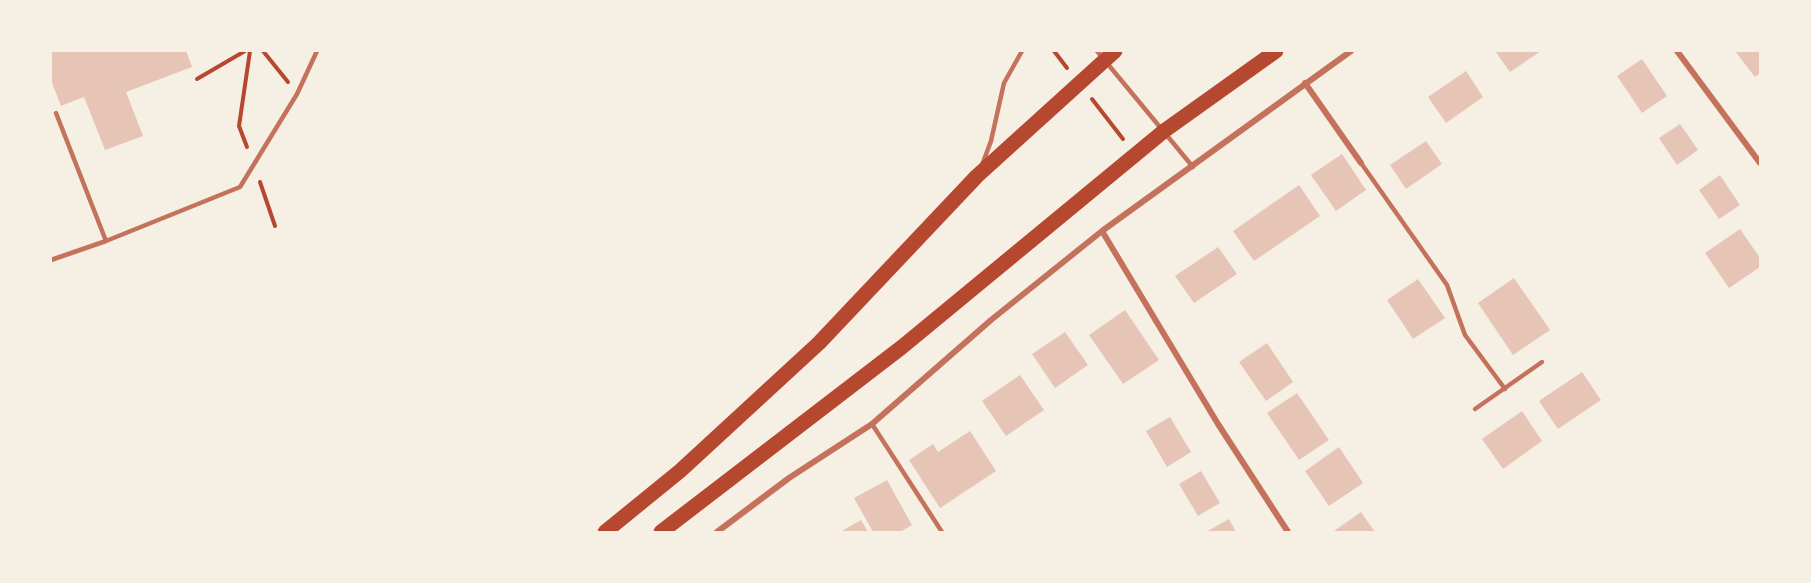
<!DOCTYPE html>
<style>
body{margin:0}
#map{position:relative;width:1811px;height:583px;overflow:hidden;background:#f6efe4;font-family:"Noto Sans",sans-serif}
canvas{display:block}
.frame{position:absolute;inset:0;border:52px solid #f6efe4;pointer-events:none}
</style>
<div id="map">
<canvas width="1811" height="583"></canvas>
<div class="frame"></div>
</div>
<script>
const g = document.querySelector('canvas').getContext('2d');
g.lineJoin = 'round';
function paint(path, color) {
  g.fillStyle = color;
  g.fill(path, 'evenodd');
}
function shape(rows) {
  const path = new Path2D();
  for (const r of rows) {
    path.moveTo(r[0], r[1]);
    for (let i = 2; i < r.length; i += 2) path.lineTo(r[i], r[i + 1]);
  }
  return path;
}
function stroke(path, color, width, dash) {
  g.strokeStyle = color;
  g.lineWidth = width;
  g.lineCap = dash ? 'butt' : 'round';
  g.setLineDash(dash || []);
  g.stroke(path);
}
paint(shape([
 [51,51,186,51,192,67,126,92,143,136,105,150,84,97,61,106,51,80],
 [1495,51,1541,51,1510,72],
 [1735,51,1760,51,1760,73,1755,77],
 [1642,59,1667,96,1642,113,1617,76],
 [1466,71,1483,97,1446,123,1428,97],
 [1680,124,1698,150,1677,165,1659,138],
 [1426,141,1442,164,1406,189,1390,165],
 [1342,154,1366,190,1336,211,1311,175],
 [1720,175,1740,205,1719,219,1699,190],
 [1299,185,1320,216,1254,261,1233,231],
 [1740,229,1760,258,1760,267,1729,288,1705,253],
 [1218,247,1237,274,1194,303,1175,276],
 [1514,278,1550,330,1513,355,1478,303],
 [1418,279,1445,318,1413,339,1387,300],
 [1125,310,1159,360,1123,384,1089,335],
 [1065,332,1088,365,1055,388,1032,354],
 [1267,343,1293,382,1266,401,1239,362],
 [1582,372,1601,400,1558,429,1539,401],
 [1020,375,1044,410,1006,436,982,401],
 [1297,393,1329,440,1299,460,1267,413],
 [1522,411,1542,441,1503,469,1482,439],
 [1170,417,1191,452,1167,467,1146,431],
 [970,431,996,471,940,508,909,460,933,444,938,452],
 [1339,447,1363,483,1329,506,1305,471],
 [1201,471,1220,503,1198,516,1179,484],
 [887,480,912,525,900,532,873,532,854,498],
 [1361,512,1375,532,1335,532,1334,531],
 [1229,519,1236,532,1206,532],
 [861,520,868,532,840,532]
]), '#e6c5b7');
stroke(shape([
 [263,51,288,82],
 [1054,51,1067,68],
 [197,79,245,51],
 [1092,99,1123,139],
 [247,147,239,126,250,51],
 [260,182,275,226]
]), '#b5482f', 4);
stroke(shape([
 [1097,51,1193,167],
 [56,113,106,241,240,187,297,94,317,51],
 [1361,163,1447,285,1465,335,1505,389],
 [982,165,991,141,1004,83,1022,51],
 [51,260,106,241],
 [1475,409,1542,362],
 [872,424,942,532]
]), '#c5725c', 4.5);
stroke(shape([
 [1677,51,1760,163],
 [1305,83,1361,163],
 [1102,231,1218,424,1288,532],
 [717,532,789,478,872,424,991,320,1102,231,1351,51]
]), '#c5725c', 6);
stroke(shape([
 [605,532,680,471,819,343,977,176,1115,51],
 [661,532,902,347,1164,131,1276,51]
]), '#b5482f', 15);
</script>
